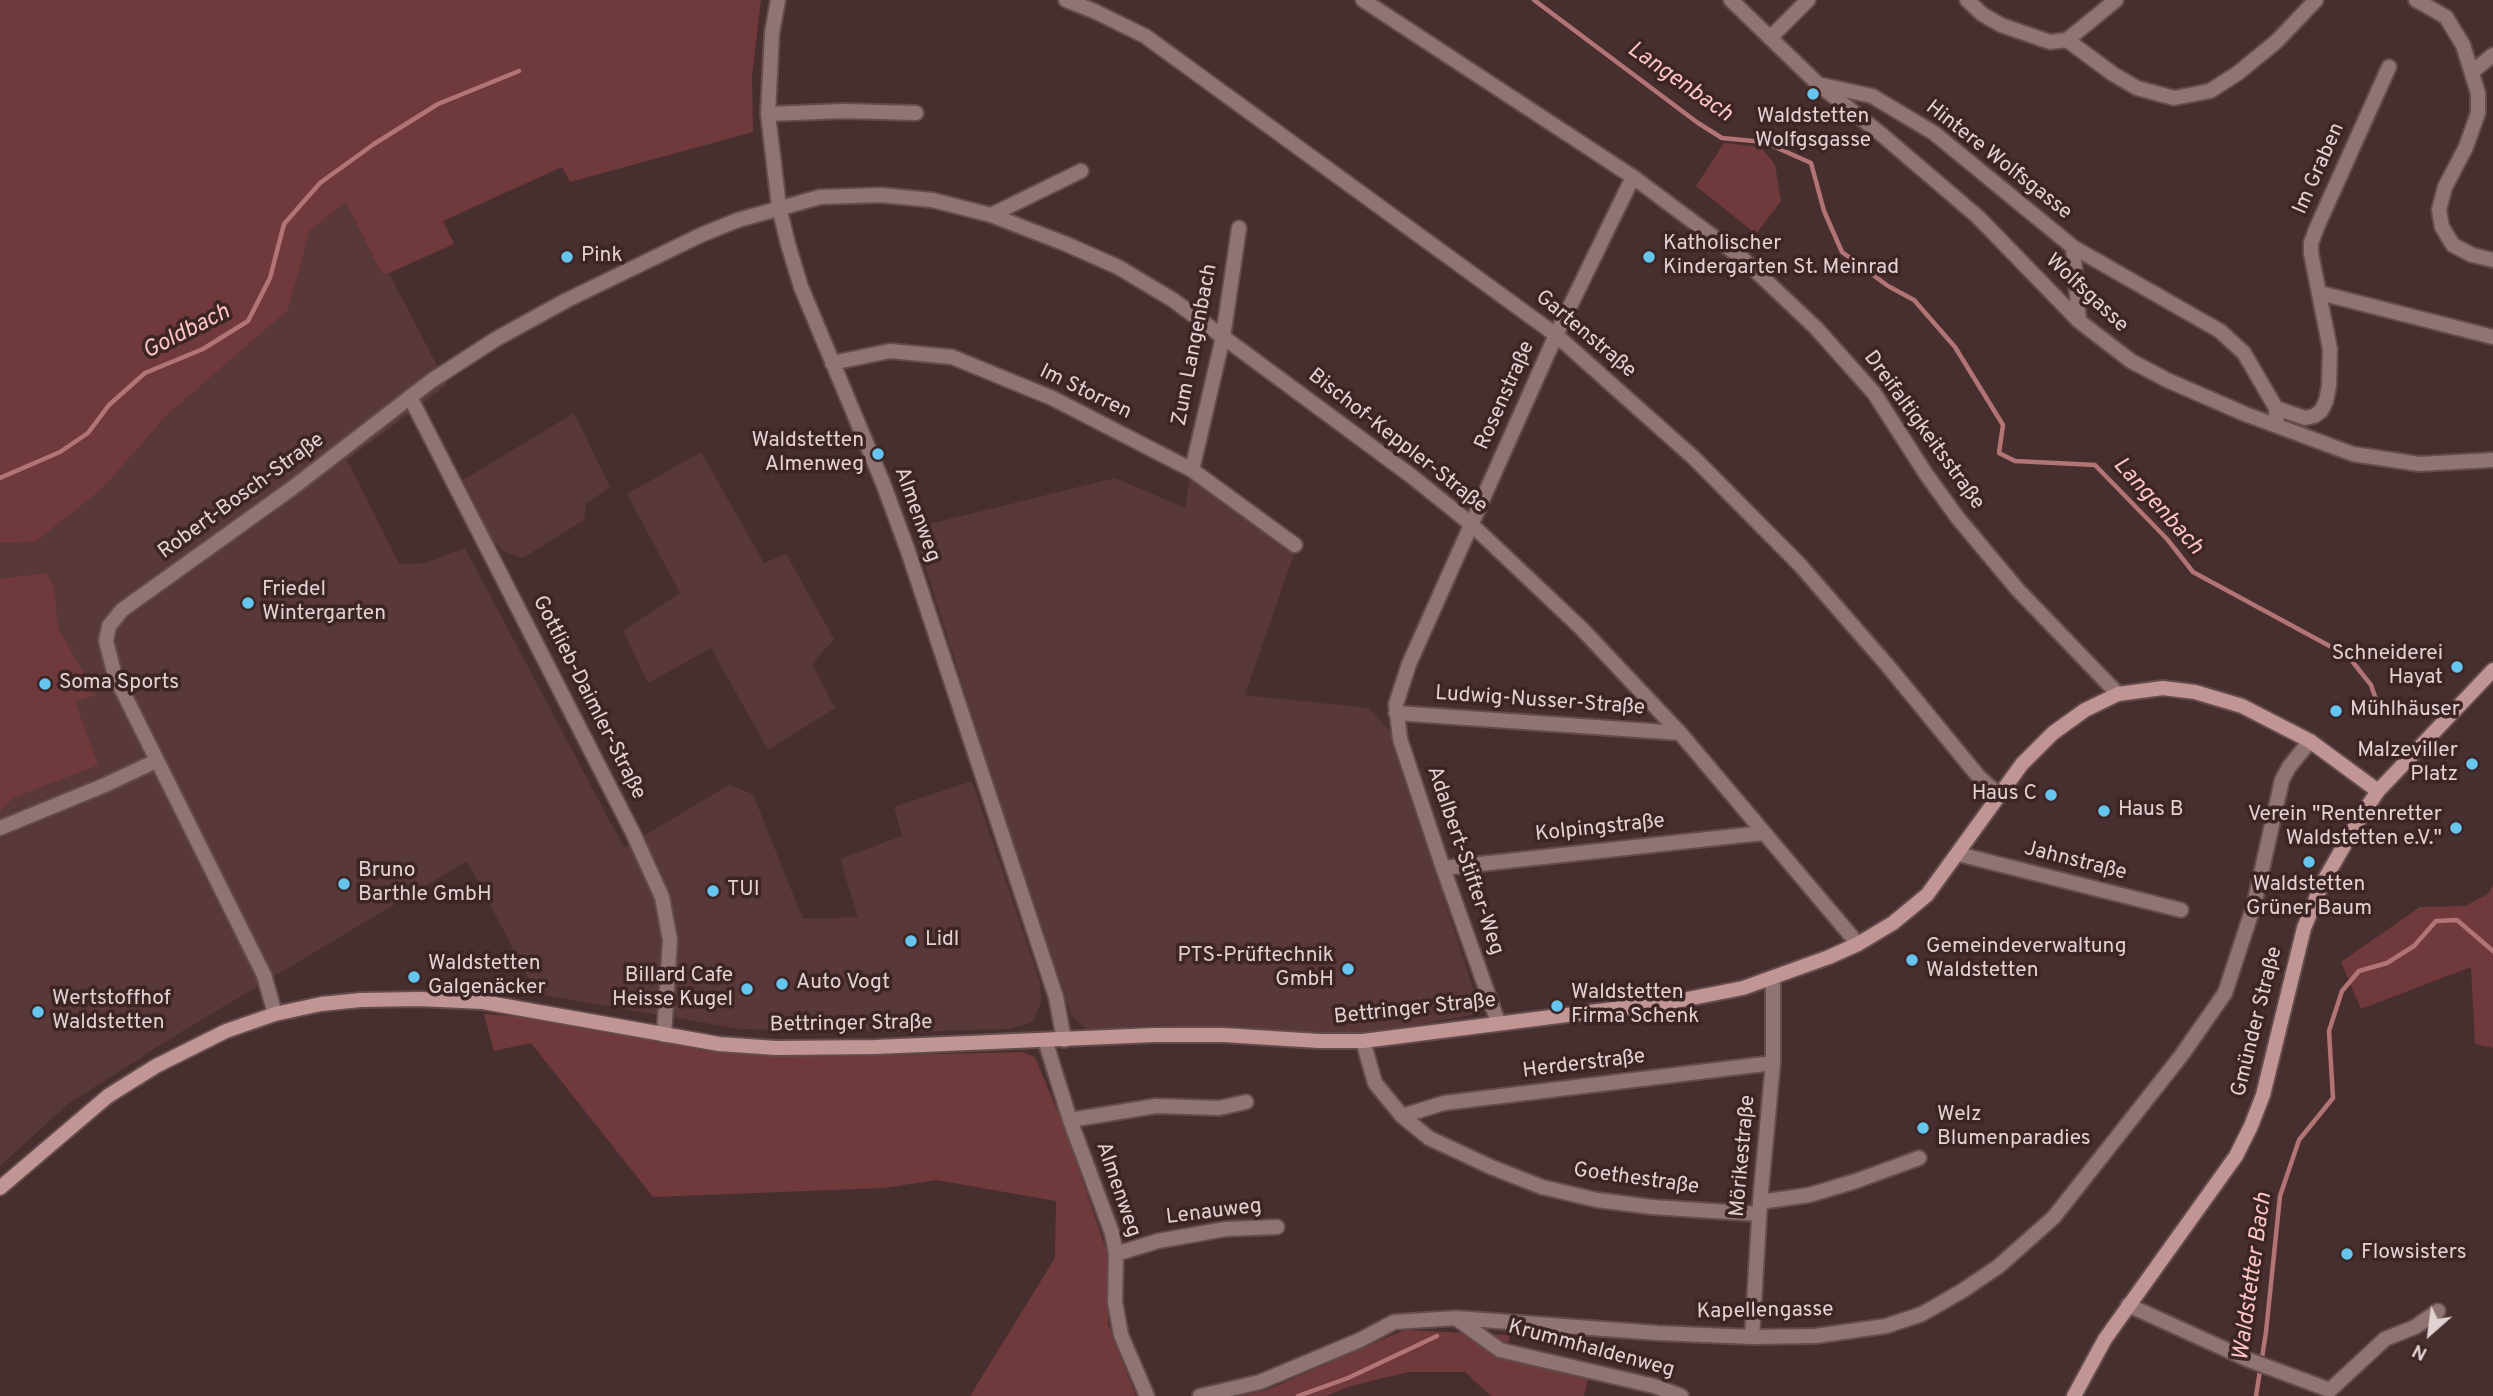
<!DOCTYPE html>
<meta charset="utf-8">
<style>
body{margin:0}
#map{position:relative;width:2493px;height:1396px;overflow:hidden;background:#482f2f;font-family:Overpass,sans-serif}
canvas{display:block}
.north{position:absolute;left:2395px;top:1298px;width:70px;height:70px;-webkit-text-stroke:5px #3d2525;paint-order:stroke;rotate:208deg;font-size:19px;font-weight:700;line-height:28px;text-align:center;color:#e2d2d2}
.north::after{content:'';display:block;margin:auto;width:24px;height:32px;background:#e2d2d2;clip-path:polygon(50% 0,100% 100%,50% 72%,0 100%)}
</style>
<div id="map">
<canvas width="2493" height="1396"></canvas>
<div class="north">N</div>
</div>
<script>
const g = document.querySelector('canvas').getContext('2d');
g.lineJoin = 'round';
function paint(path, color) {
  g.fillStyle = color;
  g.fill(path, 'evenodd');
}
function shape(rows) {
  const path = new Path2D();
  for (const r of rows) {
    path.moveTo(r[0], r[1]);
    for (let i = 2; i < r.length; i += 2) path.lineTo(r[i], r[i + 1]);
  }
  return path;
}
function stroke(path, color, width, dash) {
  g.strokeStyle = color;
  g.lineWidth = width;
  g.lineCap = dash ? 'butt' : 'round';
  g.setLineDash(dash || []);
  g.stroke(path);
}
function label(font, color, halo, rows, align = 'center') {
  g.font = font + ' Overpass,sans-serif';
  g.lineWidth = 7;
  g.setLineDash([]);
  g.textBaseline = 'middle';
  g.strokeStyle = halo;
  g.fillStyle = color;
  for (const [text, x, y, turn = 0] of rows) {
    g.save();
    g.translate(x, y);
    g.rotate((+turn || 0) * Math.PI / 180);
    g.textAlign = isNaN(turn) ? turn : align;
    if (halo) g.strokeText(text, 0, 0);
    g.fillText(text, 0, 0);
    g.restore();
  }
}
paint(shape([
 [346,202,382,274,389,273,447,385,347,460,399,564,425,563,465,548,624,848,729,785,753,794,803,919,858,917,840,859,902,836,894,807,972,781,1040,982,1041,1002,1033,1022,1009,1029,903,1032,740,1029,537,994,467,861,181,1032,68,1104,0,1166,0,543,104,487,167,415,288,310,310,230],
 [574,413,610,487,586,504,584,520,523,558,503,551,493,541,463,480],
 [701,452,764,563,786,554,834,639,812,664,835,708,768,750,711,648,648,683,623,631,680,593,627,494],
 [1190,477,1296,548,1245,695,1368,708,1390,731,1481,1013,1364,1035,1155,1025,1087,1030,1072,1016,1027,889,913,528,1115,478,1185,508]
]), '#583838');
paint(shape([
 [0,0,761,0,752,76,753,132,570,182,562,167,443,221,454,244,389,273,382,274,346,202,310,230,288,310,167,415,104,487,35,542,0,543],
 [1724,143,1761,147,1775,165,1781,201,1756,234,1696,186],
 [47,573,54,587,58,628,96,695,75,702,98,765,13,798,0,811,0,579],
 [2493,885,2493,1048,2475,1044,2471,967,2361,1009,2341,962,2420,907,2465,906,2488,894],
 [484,1014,547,1019,666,1042,761,1055,894,1055,1023,1052,1035,1057,1065,1129,1106,1249,1108,1260,1108,1324,1136,1396,970,1396,1055,1258,1056,1201,936,1180,884,1188,653,1197,531,1043,494,1051],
 [1404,1330,1510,1335,1504,1357,1589,1374,1584,1396,1491,1396,1465,1372,1408,1372,1351,1386,1326,1396,1240,1396,1267,1390]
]), '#70393b');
stroke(shape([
 [1534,0,1698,123,1722,138,1764,142,1811,163,1824,211,1842,252,1888,286,1914,300,1955,347,2003,425,1999,453,2015,461,2095,465,2167,539,2193,572,2348,656,2371,685,2380,711],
 [0,478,60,452,88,433,109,405,145,373,203,349,248,321,270,278,284,224,320,183,374,144,438,104,519,71],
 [1298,1396,1348,1378,1437,1336],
 [2256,1396,2266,1332,2280,1196,2299,1140,2333,1098,2329,1031,2342,991,2359,971,2387,963,2414,946,2436,921,2457,920,2493,951]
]), '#b37475', 4.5);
const street = shape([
 [778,0,772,33,768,114,779,207,788,244,801,287,883,483,908,551,1056,997,1064,1040],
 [1066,0,1094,11,1145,36,1556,335,1694,458,1800,565,1888,666,1979,777,1999,795],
 [1363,0,1633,177,1742,258,1816,328,1874,393,1926,474,1957,517,2018,590,2118,694],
 [1731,0,1818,84,1881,134,1978,217,2079,321,2131,361,2167,380,2245,414,2353,454,2419,464,2493,460],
 [1967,0,1982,14,2001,25,2050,42,2067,40,2116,0],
 [2416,0,2446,17,2463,45,2478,93,2478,113,2466,147,2445,187,2439,210,2442,227,2453,245,2472,255,2493,260],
 [1770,38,1808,0],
 [2067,40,2113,74,2137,88,2174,98,2210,91,2238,73,2277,41,2316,0],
 [2473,71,2493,55],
 [1822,85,1872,96,1934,133,2073,247,2220,331,2244,353,2276,408,2277,426],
 [768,114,844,111,916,113],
 [991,215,1081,171],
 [2073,247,2079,321],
 [2320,293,2493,337],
 [832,363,890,351,952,357,1052,398,1192,470,1295,545],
 [410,397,632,831,662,897,670,940,664,1035],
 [2276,408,2305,418,2314,416,2321,411,2326,401,2329,386,2330,349,2311,253,2311,243,2317,227,2389,67],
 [1192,470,1223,337,1239,228],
 [1396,713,1680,733],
 [0,828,105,785,156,761],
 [1958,854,2181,910],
 [1443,868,1763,833],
 [275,1014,264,975,115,676,106,641,109,626,122,610,291,489,431,381,496,339,567,300,701,235,738,220,820,197,880,195,932,200,991,215,1066,244,1118,267,1173,300,1410,475,1471,524,1581,628,1680,733,1858,944],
 [1498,1022,1443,868,1400,739,1396,704,1409,664,1556,335,1633,177],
 [1045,1040,1070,1120,1112,1233,1116,1254,1115,1302,1121,1335,1147,1396],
 [1363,1041,1375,1083,1402,1116,1429,1138,1491,1167,1542,1187,1597,1200,1652,1207,1759,1214],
 [1402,1116,1444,1103,1773,1063],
 [1070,1120,1156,1106,1219,1108,1246,1102],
 [1760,1202,1809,1195,1856,1181,1919,1158],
 [1116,1254,1158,1241,1226,1229,1277,1227],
 [2128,1305,2249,1360,2330,1390,2385,1339,2415,1327,2438,1311],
 [1457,1319,1500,1350,1654,1386,1681,1396],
 [1752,1337,1760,1202,1773,1063,1773,979],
 [1200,1396,1260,1382,1360,1340,1394,1322,1456,1318,1658,1333,1752,1337,1815,1336,1886,1326,1922,1314,1962,1291,1999,1266,2054,1217,2181,1056,2225,993,2254,905,2282,780,2289,767,2310,741]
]);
const secondary = shape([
 [0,1188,108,1096,156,1066,226,1031,275,1014,321,1004,361,1000,419,999,483,1002,719,1044,776,1048,875,1047,1154,1035,1224,1035,1319,1041,1363,1041,1677,1001,1743,988,1829,957,1858,944,1893,923,1927,895,2022,764,2053,733,2085,710,2118,694,2163,688,2195,692,2242,706,2310,741,2378,791],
 [2074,1396,2105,1339,2236,1156,2251,1126,2263,1095,2304,928,2322,884,2361,816,2378,791,2493,670]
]);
stroke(street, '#644c4c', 18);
stroke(secondary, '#644c4c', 18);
stroke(street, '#907473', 14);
stroke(secondary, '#c29595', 14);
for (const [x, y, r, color] of [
 [1813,94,7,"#65c5ee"],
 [567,257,7,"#65c5ee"],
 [1649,257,7,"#65c5ee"],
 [878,454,7,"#65c5ee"],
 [248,603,7,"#65c5ee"],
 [2457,667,7,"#65c5ee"],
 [45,684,7,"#65c5ee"],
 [2336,711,7,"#65c5ee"],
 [2472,764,7,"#65c5ee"],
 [2051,795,7,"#65c5ee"],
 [2104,811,7,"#65c5ee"],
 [2456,828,7,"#65c5ee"],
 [2309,862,7,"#65c5ee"],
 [344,884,7,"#65c5ee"],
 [713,891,7,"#65c5ee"],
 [911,941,7,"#65c5ee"],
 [1912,960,7,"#65c5ee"],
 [1348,969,7,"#65c5ee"],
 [414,977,7,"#65c5ee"],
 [782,984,7,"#65c5ee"],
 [747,989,7,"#65c5ee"],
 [1557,1006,7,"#65c5ee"],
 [38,1012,7,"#65c5ee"],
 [1923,1128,7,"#65c5ee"],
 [2347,1254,7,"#65c5ee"]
]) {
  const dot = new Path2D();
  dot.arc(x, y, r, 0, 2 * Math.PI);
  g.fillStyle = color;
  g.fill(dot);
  stroke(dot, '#3d2525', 2.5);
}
label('21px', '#e2d2d2', '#3d2525', [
 ["Waldstetten",1813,118,"center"],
 ["Wolfgsgasse",1813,142,"center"],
 ["Katholischer",1663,245],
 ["Kindergarten St. Meinrad",1663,269],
 ["Pink",581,257],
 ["Waldstetten",864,442,"right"],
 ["Almenweg",864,466,"right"],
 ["Friedel",262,591],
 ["Wintergarten",262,615],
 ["Schneiderei",2443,655,"right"],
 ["Hayat",2443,679,"right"],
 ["Soma Sports",59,684],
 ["Mühlhäuser",2350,711],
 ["Malzeviller",2458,752,"right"],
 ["Platz",2458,776,"right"],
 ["Haus C",2037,795,"right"],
 ["Haus B",2118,811],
 ["Verein \"Rentenretter",2442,816,"right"],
 ["Waldstetten e.V.\"",2442,840,"right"],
 ["Bruno",358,872],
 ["Barthle GmbH",358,896],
 ["Waldstetten",2309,886,"center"],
 ["Grüner Baum",2309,910,"center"],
 ["TUI",727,891],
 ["Lidl",925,941],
 ["Gemeindeverwaltung",1926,948],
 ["Waldstetten",1926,972],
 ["PTS-Prüftechnik",1334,957,"right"],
 ["GmbH",1334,981,"right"],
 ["Waldstetten",428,965],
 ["Galgenäcker",428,989],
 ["Billard Cafe",733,977,"right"],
 ["Heisse Kugel",733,1001,"right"],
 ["Auto Vogt",796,984],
 ["Waldstetten",1571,994],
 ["Firma Schenk",1571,1018],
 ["Wertstoffhof",52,1000],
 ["Waldstetten",52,1024],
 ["Welz",1937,1116],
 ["Blumenparadies",1937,1140],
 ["Flowsisters",2361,1254]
], 'left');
label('21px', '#e2d2d2', '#3d2525', [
 ["Hintere Wolfsgasse",1998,161,38],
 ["Im Graben",2320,169,-66],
 ["Wolfsgasse",2086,294,43],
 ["Gartenstraße",1585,335,40],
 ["Zum Langenbach",1196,345,-79],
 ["Im Storren",1085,393,26],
 ["Rosenstraße",1506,396,-66],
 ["Dreifaltigkeitsstraße",1923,431,54],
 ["Bischof-Keppler-Straße",1397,442,38],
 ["Robert-Bosch-Straße",242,497,-36],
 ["Almenweg",916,515,70],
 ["Gottlieb-Daimler-Straße",588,698,63],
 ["Ludwig-Nusser-Straße",1540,702,4],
 ["Kolpingstraße",1600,829,-6],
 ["Adalbert-Stifter-Weg",1464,861,71],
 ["Jahnstraße",2075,862,14],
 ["Bettringer Straße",1415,1010,-6],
 ["Gmünder Straße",2258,1022,-76],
 ["Bettringer Straße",851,1025,-1],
 ["Herderstraße",1584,1065,-7],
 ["Mörikestraße",1744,1156,-85],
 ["Goethestraße",1636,1180,8],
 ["Almenweg",1117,1190,71],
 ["Lenauweg",1214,1213,-7],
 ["Kapellengasse",1765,1312,-1],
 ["Krummhaldenweg",1591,1350,15]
]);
label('italic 23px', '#fec5c5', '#3d2525', [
 ["Langenbach",1679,83,35],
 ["Goldbach",187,333,-27],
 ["Langenbach",2157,507,48],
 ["Waldstetter Bach",2254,1277,-82]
]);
</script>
